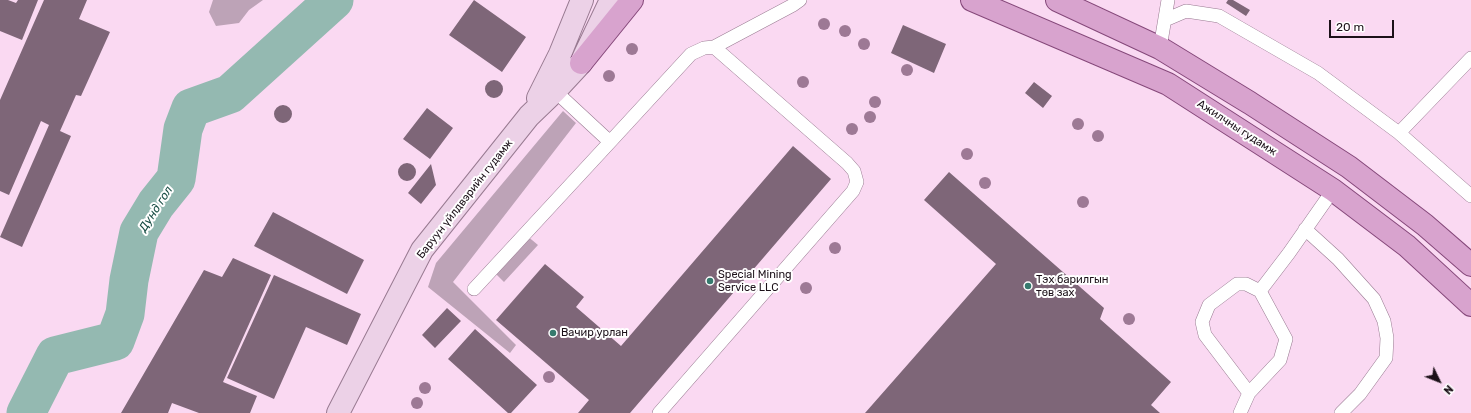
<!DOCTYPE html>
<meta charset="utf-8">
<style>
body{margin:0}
#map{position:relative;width:1471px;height:413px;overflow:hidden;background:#fad9f2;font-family:Rubik,sans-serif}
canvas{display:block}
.north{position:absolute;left:1419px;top:361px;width:40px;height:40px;-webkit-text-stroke:3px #fff;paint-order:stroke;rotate:133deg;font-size:11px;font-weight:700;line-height:16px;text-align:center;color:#1c1119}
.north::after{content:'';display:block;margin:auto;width:14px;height:18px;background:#1c1119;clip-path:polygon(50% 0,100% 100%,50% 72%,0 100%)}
.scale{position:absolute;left:1329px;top:20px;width:65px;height:18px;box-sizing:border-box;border:2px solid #1c1119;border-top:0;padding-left:5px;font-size:12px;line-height:14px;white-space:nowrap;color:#1c1119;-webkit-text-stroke:3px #fff;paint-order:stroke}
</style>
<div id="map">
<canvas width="1471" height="413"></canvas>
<div class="north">N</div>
<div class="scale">20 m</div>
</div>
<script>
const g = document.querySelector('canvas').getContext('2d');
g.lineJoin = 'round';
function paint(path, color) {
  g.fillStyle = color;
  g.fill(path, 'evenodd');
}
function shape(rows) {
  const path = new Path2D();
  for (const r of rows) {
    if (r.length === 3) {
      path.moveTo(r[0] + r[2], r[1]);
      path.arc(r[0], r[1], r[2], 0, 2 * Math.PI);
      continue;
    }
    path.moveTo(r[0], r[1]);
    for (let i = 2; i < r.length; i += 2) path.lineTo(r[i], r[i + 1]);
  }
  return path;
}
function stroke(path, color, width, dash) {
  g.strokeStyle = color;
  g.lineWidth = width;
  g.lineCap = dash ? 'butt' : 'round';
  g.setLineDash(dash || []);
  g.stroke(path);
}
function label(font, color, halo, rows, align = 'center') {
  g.font = font + ' Rubik,sans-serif';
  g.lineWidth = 4;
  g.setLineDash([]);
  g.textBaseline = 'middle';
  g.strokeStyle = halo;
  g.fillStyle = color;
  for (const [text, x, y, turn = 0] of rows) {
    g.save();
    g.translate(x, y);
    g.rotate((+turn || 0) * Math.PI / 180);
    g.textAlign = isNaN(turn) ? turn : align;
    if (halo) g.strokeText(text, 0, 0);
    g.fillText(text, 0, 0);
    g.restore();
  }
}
paint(shape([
 [213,0,263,0,249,10,239,23,216,26,209,12],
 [563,111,576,123,453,282,516,345,510,353,428,287,436,263],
 [526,235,538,245,504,282,493,271]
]), '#bda3b7');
stroke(shape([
 [26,413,55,356,115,341,125,314,129,280,139,232,156,204,176,179,183,129,191,108,230,94,334,0]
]), '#94b9b1', 39);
paint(shape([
 [0,0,8,0,16,3,18,0,38,0,22,40,0,31],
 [44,0,87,0,79,19,110,32,81,96,76,95,60,131,71,136,22,247,0,237,49,125,41,121,9,195,0,191,0,100],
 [474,0,526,37,502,72,449,35],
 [1228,0,1233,0,1250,10,1246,16,1226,3],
 [903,25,946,44,934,73,891,53],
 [494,89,9],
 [1034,82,1052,96,1043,108,1025,93],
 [283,114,9],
 [427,108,453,128,430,159,403,139],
 [793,146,831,179,630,413,578,413,589,400,496,320,545,264,584,297,576,307,621,346],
 [407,172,9],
 [431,164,436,185,421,204,408,193],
 [949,172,1104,308,1100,319,1171,382,1151,405,1160,413,865,413,996,264,924,200],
 [273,212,364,260,347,294,254,246],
 [233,258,271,275,223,382,257,396,250,413,199,413,172,403,168,413,121,413,204,270,222,277],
 [274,275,361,314,347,345,306,327,274,399,227,378],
 [447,308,461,321,435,348,422,335],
 [475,329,537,385,511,413,508,413,448,359]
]), '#7e6678');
const lane = shape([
 [1165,20,1186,11,1219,16,1318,73,1399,133,1471,196],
 [714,47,793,5,800,0],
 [1160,48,1168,0],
 [555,91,610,142,691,54,704,48,714,47,847,163,854,171,857,182,853,191,659,413],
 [1399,133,1471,58],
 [1305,229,1338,259,1374,299,1384,321,1387,338,1386,358,1360,394,1341,413],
 [474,289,610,142],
 [1249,393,1205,335,1202,322,1209,305,1237,284,1246,284,1260,291],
 [1240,413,1249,393,1280,360,1286,339,1260,291,1289,253,1333,190]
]);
const secondary = shape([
 [538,98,560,54,582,0],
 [338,413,422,250,529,116,555,91,581,63,611,0]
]);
const primary = shape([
 [972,0,1168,84,1333,190,1407,246,1471,305],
 [1057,0,1160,48,1250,103,1349,167,1425,225,1471,265],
 [581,63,632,0]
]);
stroke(lane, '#987a91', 14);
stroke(secondary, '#987a91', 24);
stroke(primary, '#85487a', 24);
stroke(lane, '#fff', 13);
stroke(secondary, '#ecd1e7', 22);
stroke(primary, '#d8a3ce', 22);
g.fillStyle = '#9d7995';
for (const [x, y] of [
 [824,24],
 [845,31],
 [864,44],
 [632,49],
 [907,70],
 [609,76],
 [803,82],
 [875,102],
 [870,117],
 [1078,124],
 [852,129],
 [1098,136],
 [967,154],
 [985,183],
 [1083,202],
 [835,248],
 [806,288],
 [1129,319],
 [549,377],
 [425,388],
 [417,403]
]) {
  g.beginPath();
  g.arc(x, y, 6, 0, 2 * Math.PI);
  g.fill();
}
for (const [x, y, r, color] of [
 [710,281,4,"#367a6e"],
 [1028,286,4,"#367a6e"],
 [553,333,4,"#367a6e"]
]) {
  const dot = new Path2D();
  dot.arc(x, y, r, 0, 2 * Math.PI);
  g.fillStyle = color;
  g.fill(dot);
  stroke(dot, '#fff', 1.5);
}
label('11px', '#1c1119', '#fff', [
 ["Ажилчны гудамж",1237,128,33],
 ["Баруун үйлдвэрийн гудамж",465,199,-52]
]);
label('11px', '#1c1119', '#fff', [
 ["Special Mining",718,275],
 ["Service LLC",718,288],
 ["Тэх барилгын",1036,280],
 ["төв зах",1036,293],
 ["Вачир урлан",561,333]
], 'left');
label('italic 12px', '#194e45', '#fff', [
 ["Дунд гол",156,209,-57]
]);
</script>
